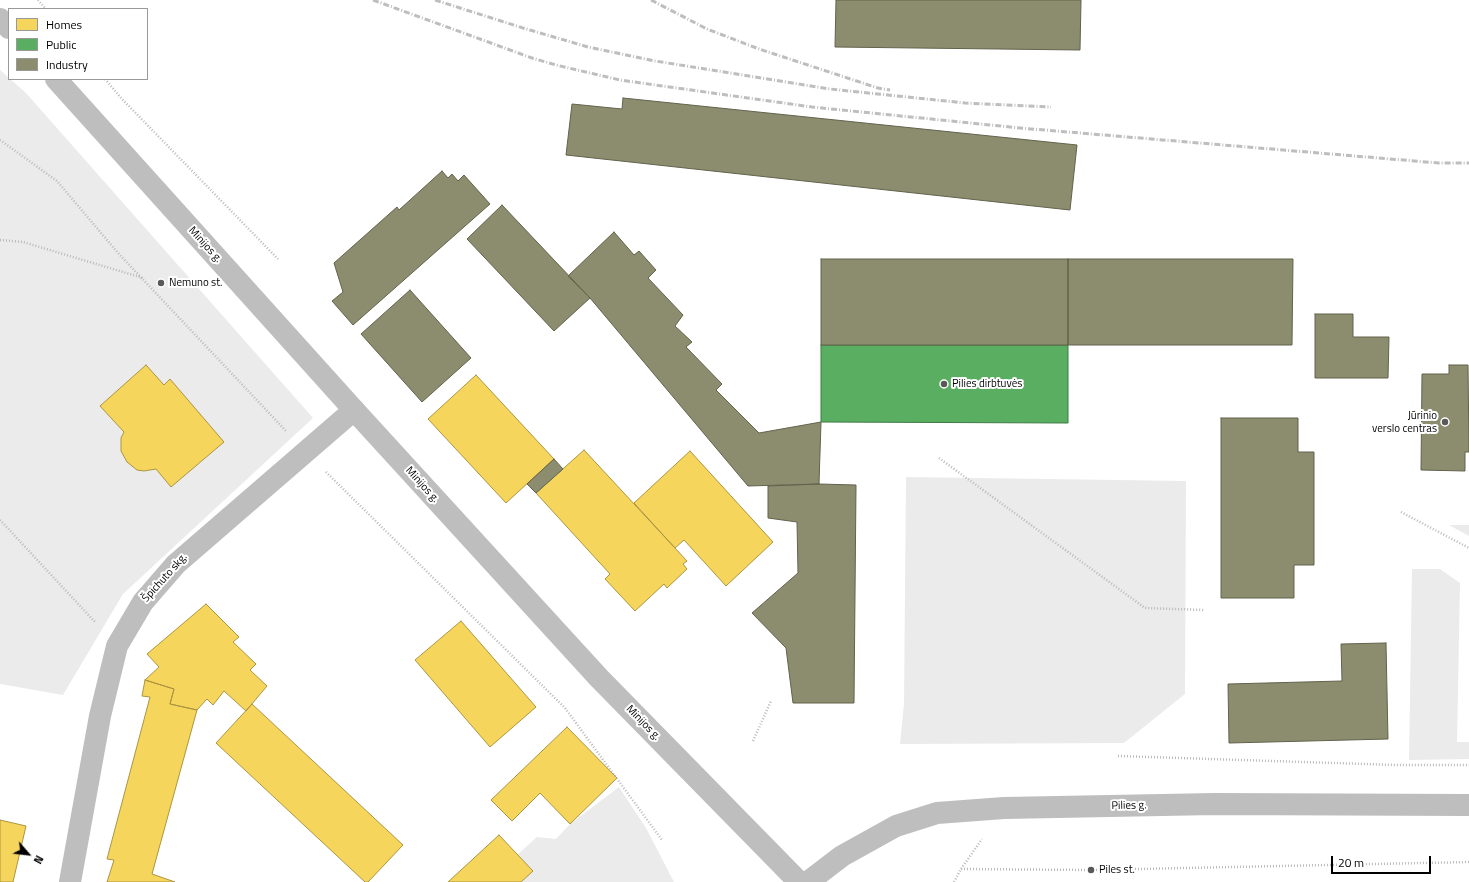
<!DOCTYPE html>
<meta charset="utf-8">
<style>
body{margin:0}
#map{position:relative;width:1469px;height:882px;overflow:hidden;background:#fff;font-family:"Titillium Web",sans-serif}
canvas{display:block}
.legend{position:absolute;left:8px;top:8px;width:140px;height:72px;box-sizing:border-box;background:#fff;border:1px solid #999;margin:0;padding:5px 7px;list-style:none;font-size:12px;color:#000}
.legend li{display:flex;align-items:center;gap:8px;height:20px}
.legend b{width:20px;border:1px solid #999}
.north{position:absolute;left:8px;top:834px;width:40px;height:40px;-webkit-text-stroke:3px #fff;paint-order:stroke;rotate:118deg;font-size:11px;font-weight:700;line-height:16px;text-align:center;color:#000}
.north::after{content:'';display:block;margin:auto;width:14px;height:18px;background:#000;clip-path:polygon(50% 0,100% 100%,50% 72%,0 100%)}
.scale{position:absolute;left:1331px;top:856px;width:100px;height:18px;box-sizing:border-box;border:2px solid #000;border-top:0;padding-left:5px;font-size:12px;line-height:14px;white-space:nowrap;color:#000;-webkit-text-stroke:3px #fff;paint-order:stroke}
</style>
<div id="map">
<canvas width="1469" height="882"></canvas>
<ul class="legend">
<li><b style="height:11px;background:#f6d55c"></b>Homes</li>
<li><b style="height:11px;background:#5aae61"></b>Public</li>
<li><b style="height:11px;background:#8c8c6e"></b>Industry</li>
</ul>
<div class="north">N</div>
<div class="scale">20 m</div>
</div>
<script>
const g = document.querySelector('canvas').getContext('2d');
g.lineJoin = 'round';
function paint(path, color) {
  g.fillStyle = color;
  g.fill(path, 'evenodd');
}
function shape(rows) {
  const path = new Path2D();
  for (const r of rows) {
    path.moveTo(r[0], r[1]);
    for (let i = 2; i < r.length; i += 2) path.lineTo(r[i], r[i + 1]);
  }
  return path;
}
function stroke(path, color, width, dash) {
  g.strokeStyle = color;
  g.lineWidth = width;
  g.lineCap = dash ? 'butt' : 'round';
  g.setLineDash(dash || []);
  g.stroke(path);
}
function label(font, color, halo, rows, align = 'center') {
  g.font = font + ' "Titillium Web",sans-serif';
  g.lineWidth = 4;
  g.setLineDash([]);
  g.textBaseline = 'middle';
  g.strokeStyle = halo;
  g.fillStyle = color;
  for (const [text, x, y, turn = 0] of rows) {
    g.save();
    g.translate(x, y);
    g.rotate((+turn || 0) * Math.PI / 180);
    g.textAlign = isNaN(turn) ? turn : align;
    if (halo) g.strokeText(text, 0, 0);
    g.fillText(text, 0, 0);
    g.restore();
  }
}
paint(shape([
 [0,70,26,93,313,418,123,594,63,695,0,684],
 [906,477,1186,481,1185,694,1124,743,900,744,904,704],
 [1449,525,1469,525,1469,536],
 [1412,569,1440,569,1460,583,1457,742,1469,742,1469,759,1409,760],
 [619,787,646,828,674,882,521,882,533,871,517,855,537,837,556,839,570,824]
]), '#ebebeb');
const homes = shape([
 [146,365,164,385,170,379,224,442,171,487,156,469,144,471,137,470,127,462,121,451,121,438,124,432,100,406,146,365],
 [476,375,554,459,506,503,428,419,476,375],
 [584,450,687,561,683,564,687,569,667,588,664,584,635,611,605,579,610,574,536,493,584,450],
 [690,451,773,542,726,586,684,540,675,548,634,503,690,451],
 [206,604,239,637,233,642,256,664,250,670,267,686,246,711,224,691,213,705,207,699,197,710,170,704,174,689,145,680,159,667,147,654,206,604],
 [461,621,536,707,490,747,415,660,461,621],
 [145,680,174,689,170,704,197,710,152,874,175,882,107,882,114,860,107,859,150,697,142,696,145,680],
 [252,704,403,845,368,882,365,882,216,743,252,704],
 [567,727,617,778,570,824,540,793,512,821,491,800,567,727],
 [0,820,26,826,13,882,0,882,0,820],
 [499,835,533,871,521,882,448,882,499,835]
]);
paint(homes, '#f6d55c');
stroke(homes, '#ac9540', 1);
const public = shape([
 [821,345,1068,345,1068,423,821,422,821,345]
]);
paint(public, '#5aae61');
stroke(public, '#3f7a44', 1);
const industry = shape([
 [836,0,1081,0,1080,50,835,47,836,0],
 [623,98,1077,145,1070,210,566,155,572,104,622,109,623,98],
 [442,171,448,178,452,174,458,181,464,175,490,204,353,325,332,301,343,292,334,263,397,207,399,210,442,171],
 [502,205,590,298,554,331,467,239,502,205],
 [614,232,634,255,639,251,656,270,648,278,683,315,675,326,692,342,686,347,722,384,716,390,759,433,821,422,819,484,748,486,590,298,568,276,614,232],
 [821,259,1068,259,1068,345,821,345,821,259],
 [1068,259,1293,259,1292,345,1068,345,1068,259],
 [410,290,471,358,422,402,361,334,410,290],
 [1315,314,1353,314,1353,337,1389,337,1388,378,1315,378,1315,314],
 [1449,365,1468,365,1469,452,1465,452,1465,471,1421,470,1422,374,1449,374,1449,365],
 [1221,418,1298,418,1298,452,1314,452,1314,565,1294,565,1294,598,1221,598,1221,418],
 [554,459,563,469,536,493,527,484,554,459],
 [819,484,856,485,854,703,793,703,786,648,752,613,798,573,797,522,768,518,768,486,819,484],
 [1386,643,1388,739,1229,743,1228,684,1342,681,1341,644,1386,643]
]);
paint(industry, '#8c8c6e');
stroke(industry, '#62624d', 1);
stroke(shape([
 [38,0,46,9],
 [105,79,121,98,278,259],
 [0,140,57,181,118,253,286,431],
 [0,240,23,242,143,278],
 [939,458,1145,608,1204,610],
 [326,472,565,708,662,840],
 [1401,512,1469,548],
 [0,520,96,623],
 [753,741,771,701],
 [1118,756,1396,765,1469,765],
 [961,869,1091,870,1469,862],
 [954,882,961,869,982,839]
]), '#b9b9b9', 2.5, [1, 2]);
stroke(shape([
 [70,882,100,716,117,646,143,602,176,564,354,410]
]), '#bebebe', 22);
stroke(shape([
 [0,19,9,28],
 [56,79,354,410,599,678,799,882],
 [808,882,842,856,896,826,937,813,1004,808,1215,804,1469,805]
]), '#bebebe', 22);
stroke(shape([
 [373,0,532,58,556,65,620,80,812,107,1020,128,1439,163,1469,163],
 [435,0,523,28,588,47,655,61,830,89,965,103,1051,107],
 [651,0,707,29,759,49,878,88,890,90]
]), '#bebebe', 3, [6, 2, 1, 2]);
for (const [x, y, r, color] of [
 [161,283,4,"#595959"],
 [944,384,4,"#595959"],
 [1445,422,4,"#595959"],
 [1091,870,4,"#595959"]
]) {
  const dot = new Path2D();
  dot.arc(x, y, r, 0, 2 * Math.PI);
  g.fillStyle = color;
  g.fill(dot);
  stroke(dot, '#fff', 1.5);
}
label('11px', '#000', '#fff', [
 ["Minijos g.",205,245,48],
 ["Minijos g.",422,485,48],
 ["Špichuto skg.",165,578,-48],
 ["Minijos g.",643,723,46],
 ["Pilies g.",1129,806,-1]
]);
label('11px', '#000', '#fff', [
 ["Nemuno st.",169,283],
 ["Pilies dirbtuvės",952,384],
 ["Jūrinio",1437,416,"right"],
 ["verslo centras",1437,429,"right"],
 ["Piles st.",1099,870]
], 'left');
</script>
